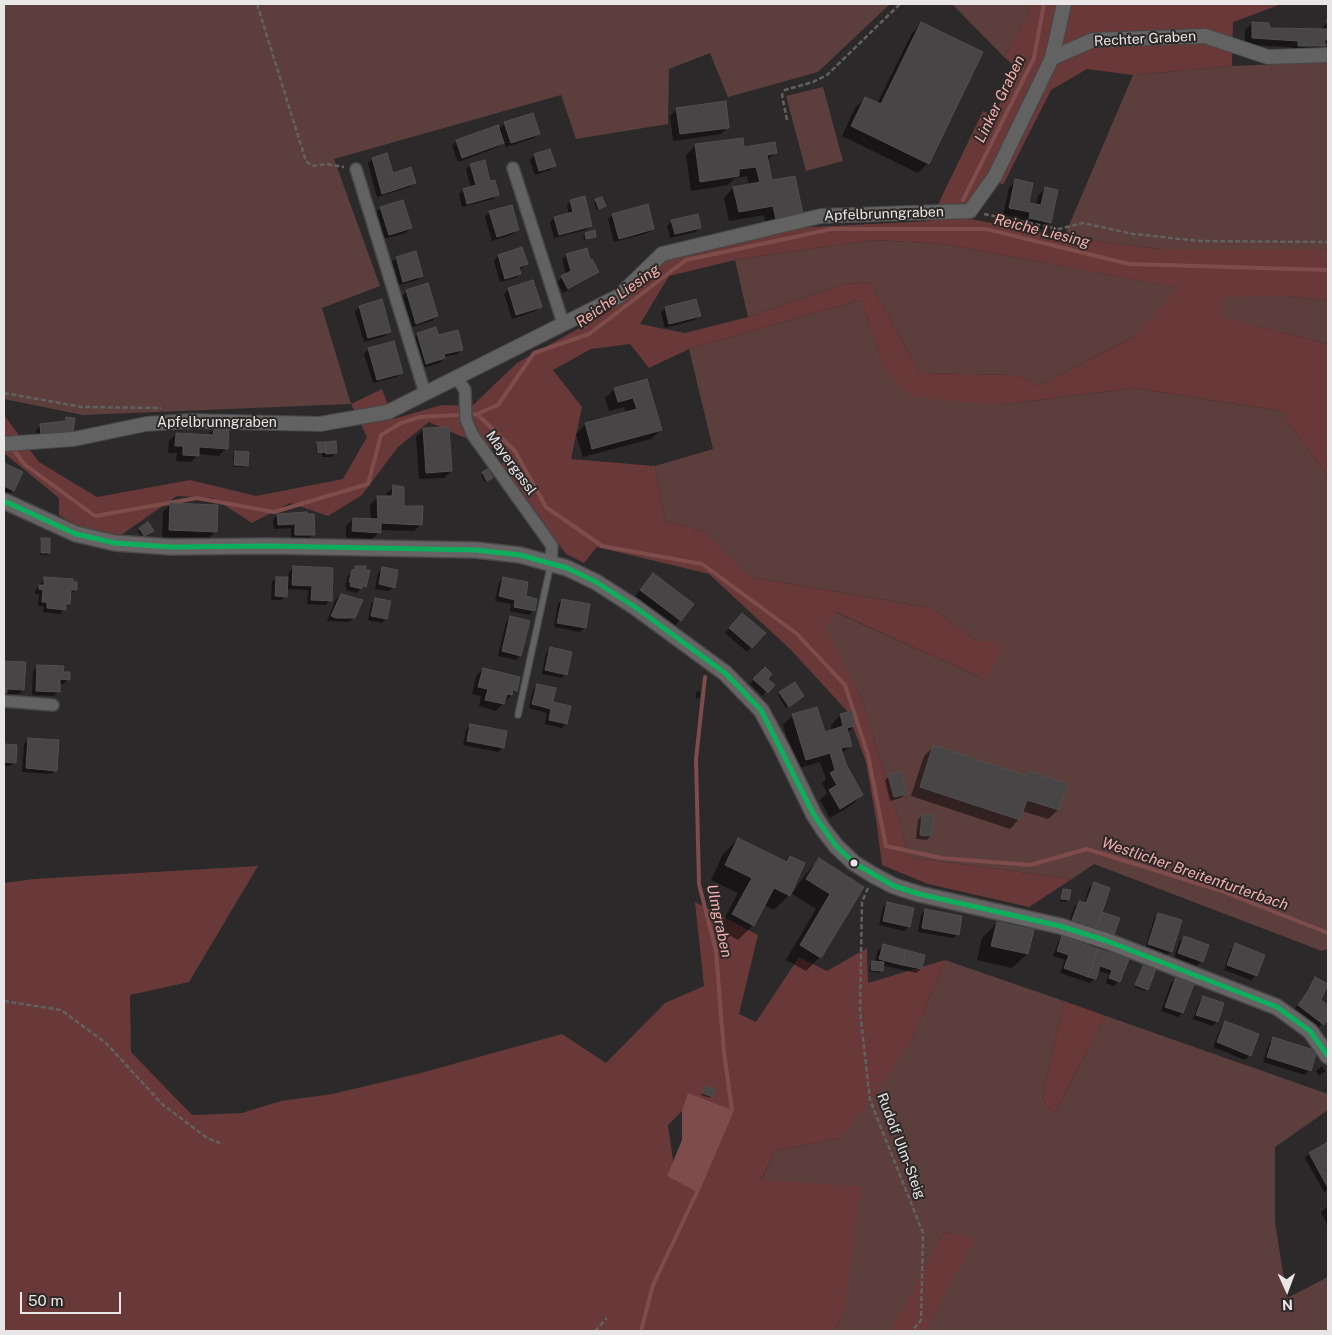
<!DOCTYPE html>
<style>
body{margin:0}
#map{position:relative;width:1332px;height:1335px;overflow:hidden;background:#2b2929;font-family:"Public Sans",sans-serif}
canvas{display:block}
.frame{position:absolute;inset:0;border:5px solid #e8e6e6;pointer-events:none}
.north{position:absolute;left:1262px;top:1265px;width:50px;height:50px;-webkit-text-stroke:4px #2c2828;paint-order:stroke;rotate:178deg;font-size:14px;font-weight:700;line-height:20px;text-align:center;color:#e8e6e6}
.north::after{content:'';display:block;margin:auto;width:18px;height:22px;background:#e8e6e6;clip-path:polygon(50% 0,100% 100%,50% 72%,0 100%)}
.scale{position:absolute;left:20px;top:1292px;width:101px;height:22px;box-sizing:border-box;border:2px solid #e8e6e6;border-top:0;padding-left:6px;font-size:15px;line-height:18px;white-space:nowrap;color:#e8e6e6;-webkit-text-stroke:4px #2c2828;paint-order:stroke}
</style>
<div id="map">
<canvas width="1332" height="1335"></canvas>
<div class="frame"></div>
<div class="north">N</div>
<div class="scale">50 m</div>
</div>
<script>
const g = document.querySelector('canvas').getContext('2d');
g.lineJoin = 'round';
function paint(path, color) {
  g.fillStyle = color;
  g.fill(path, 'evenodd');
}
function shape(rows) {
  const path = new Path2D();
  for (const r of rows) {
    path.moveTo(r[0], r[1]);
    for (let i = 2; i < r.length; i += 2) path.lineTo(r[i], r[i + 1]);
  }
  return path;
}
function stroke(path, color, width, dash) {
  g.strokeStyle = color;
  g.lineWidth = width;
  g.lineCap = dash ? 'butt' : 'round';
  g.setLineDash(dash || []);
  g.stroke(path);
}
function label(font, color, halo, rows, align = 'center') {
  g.font = font + ' "Public Sans",sans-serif';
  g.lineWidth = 4;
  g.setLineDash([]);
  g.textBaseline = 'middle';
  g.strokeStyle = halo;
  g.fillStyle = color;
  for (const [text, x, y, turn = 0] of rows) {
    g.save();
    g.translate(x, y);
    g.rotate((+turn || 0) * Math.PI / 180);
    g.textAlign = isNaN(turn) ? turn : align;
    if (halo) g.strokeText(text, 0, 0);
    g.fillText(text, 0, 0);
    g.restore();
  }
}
paint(shape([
 [4,4,890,4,818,72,728,97,710,53,669,69,668,124,576,139,561,95,334,159,380,286,322,308,351,404,83,415,4,399],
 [952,4,1033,4,1004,57],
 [1328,62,1328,250,1317,249,1159,249,1064,237,1133,75,1232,66],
 [823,87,843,161,806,171,786,96],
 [874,240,944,244,1179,288,1133,337,1039,386,1017,375,920,373,870,282,846,284,748,317,735,260],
 [1221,296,1284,296,1328,301,1328,344,1221,317],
 [861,300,885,370,997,405,1135,388,1280,411,1328,476,1328,949,1322,951,1094,864,1072,879,908,857,904,837,861,697,825,628,835,612,986,680,976,640,932,608,750,577,704,531,665,521,655,466,713,449,689,349],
 [945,960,1064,1001,1042,1099,1054,1114,1106,1016,1328,1094,1328,1110,1275,1147,1275,1222,1287,1298,1328,1277,1328,1331,925,1331,975,1239,944,1232,891,1331,834,1331,844,1314,761,1181,775,1151,841,1138,912,1040]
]), '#5c3f3d');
paint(shape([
 [1033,4,1067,4,1071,5,1084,4,1282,4,1233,22,1232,66,1133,75,1087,69,1051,90,1003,185,987,175,971,219,1064,237,1159,249,1317,249,1328,250,1328,301,1284,296,1221,297,1222,317,1328,344,1328,476,1280,411,1135,388,997,405,911,397,885,370,861,300,689,349,649,368,630,344,591,349,553,370,582,407,571,459,655,466,665,521,704,531,750,577,932,608,976,640,1005,644,986,680,836,612,826,628,861,697,904,837,908,857,1072,879,1029,907,928,884,882,865,876,819,866,762,847,711,790,649,709,574,597,547,584,563,566,554,502,468,503,452,458,435,429,422,398,447,362,495,328,516,290,503,252,523,213,498,177,496,121,535,85,531,59,515,59,498,4,453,4,415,39,462,97,497,190,480,256,496,343,479,367,437,351,404,382,389,393,419,442,405,472,406,517,363,608,312,665,258,792,228,930,221,983,111,993,116,1018,69,1004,57],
 [874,240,944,244,1178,288,1133,337,1039,386,1017,375,920,373,870,282,846,284,748,317,685,333,640,324,669,276,735,260],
 [258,866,189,982,130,995,131,1052,192,1115,242,1113,281,1101,332,1094,417,1074,562,1034,606,1063,665,1003,704,986,695,902,758,935,739,1014,756,1022,799,957,827,971,867,948,868,983,945,960,912,1040,870,1100,841,1138,775,1151,761,1180,861,1186,844,1314,834,1331,4,1331,4,883,34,879],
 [682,1111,697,1191,676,1181,668,1125],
 [1064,1001,1106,1016,1054,1114,1042,1099],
 [944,1232,976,1238,925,1331,890,1331]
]), '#683938');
paint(shape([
 [688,1093,732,1110,697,1192,667,1176,682,1140,682,1111]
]), '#7e4c4a');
paint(shape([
 [1328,21,1328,42,1317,52,1291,52,1291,47,1245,45,1245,30,1252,23,1269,30,1321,30],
 [921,24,928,163,918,173,842,136,855,108,865,98,877,104,912,33],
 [677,109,728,127,721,134,673,141,670,116],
 [505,123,538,133,534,138,506,147,504,141,498,147,458,162,452,146,457,141,498,130],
 [696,145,743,148,775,153,767,161,771,181,802,214,766,228,764,215,729,221,724,198,733,188,749,185,747,176,735,178,728,185,691,191,686,155],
 [550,150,554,165,550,170,535,175,530,160,534,155],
 [373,159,392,175,415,183,410,187,377,197,368,163],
 [471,165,497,195,493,199,462,207,459,194,463,190,471,188,466,169],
 [1016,181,1028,204,1036,205,1038,196,1045,188,1050,222,1043,229,1022,225,1023,219,1003,215,1009,188],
 [596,200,604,206,597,210,594,202],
 [571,201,591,225,586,230,554,238,550,223,554,218,569,214,567,205],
 [381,208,411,228,406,233,384,239,376,212],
 [490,212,518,230,513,234,492,241,485,217],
 [613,215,653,229,648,233,614,242,608,219],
 [672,221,700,228,695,232,670,238,667,226],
 [594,232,595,236,593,238,584,240,583,236,585,234],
 [522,248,527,264,519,270,520,274,516,278,500,282,494,261,498,256],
 [567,255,597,272,593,276,563,293,557,282,566,274,562,259],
 [397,258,422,276,417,280,399,285,392,262],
 [427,285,437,316,432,321,412,327,402,296,406,292],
 [509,289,540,307,536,311,512,319,504,294],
 [381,301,389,332,385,336,364,342,355,312,359,307],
 [665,308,699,315,695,320,665,328,661,313],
 [418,334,438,336,462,349,457,354,444,357,440,363,422,368,413,339],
 [369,349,401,372,397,377,373,383,364,354],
 [646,380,661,429,651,439,583,457,576,434,586,424,626,413,624,407,609,411,605,398,615,389],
 [66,418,72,432,67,436,37,440,36,430,40,426,61,423],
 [214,428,226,448,219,456,199,454,191,462,176,461,177,453,168,453,169,441,176,434,207,436],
 [423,430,451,471,444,478,419,479,416,437],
 [318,444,336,452,332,457,322,457,322,453,317,454,316,446],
 [235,452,247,465,245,467,233,467,233,454],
 [4,464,21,473,13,490,6,497,4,496],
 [487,470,489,479,485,482,481,475],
 [394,487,403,507,421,524,414,531,380,530,380,532,372,539,346,538,346,526,353,519,371,520,370,505,377,498,386,497,386,494],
 [170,505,216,531,209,538,162,537,163,512],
 [305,513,313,534,309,539,291,539,291,528,274,529,273,520,277,515],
 [140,529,150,532,142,537,138,531],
 [42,539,49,553,47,555,40,555,40,541],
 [355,567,365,586,356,593,346,590,347,587,345,587,348,576],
 [293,568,330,600,326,605,307,604,308,590,286,589,286,596,281,600,271,600,272,582,276,578,288,578,289,572],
 [383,569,394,587,389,591,375,589,378,573],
 [45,578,76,590,70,594,69,604,60,614,43,612,44,606,38,606,39,594,35,594,35,591],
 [503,578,524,597,534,610,529,615,510,611,511,604,495,601,499,583],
 [646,582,693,604,673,628,634,598],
 [341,595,354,618,349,622,327,621,336,599],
 [375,600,386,618,382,623,368,620,371,604],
 [562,600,585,627,580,632,554,627,558,604],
 [511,618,520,655,516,660,498,656,506,622],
 [738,619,764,633,747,652,725,633],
 [551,649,566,674,562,678,542,674,546,653],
 [4,662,25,663,23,690,19,694,4,695],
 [38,666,62,673,68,679,64,684,59,684,58,692,54,696,32,695,33,671],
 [483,669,516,690,496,711,479,706,481,696,472,694,476,676],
 [765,669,766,679,773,685,762,696,750,684],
 [538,685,566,723,562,728,545,724,547,713,529,708,533,690],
 [698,691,700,691,700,697,696,699,696,693],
 [780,693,801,698,786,708,778,695],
 [793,715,824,733,832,731,831,725,840,715,854,726,847,733,850,745,842,754,845,765,862,795,852,805,830,818,820,800,827,793,822,783,826,779,820,762,796,769,783,725],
 [470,725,503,747,498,752,463,745,466,730],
 [29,739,55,770,51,774,22,772,24,744],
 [4,745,16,746,15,762,10,766,4,766],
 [933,747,1025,777,1029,773,1058,810,1048,819,1022,811,1019,819,1010,829,911,796,924,756],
 [889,776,906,794,901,798,890,801,885,780],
 [922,815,931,835,927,840,916,839,918,820],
 [738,839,785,862,791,857,789,895,774,910,764,905,753,925,738,940,719,929,738,893,711,880,723,854],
 [819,860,862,887,820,957,806,971,786,960,816,909,792,894,805,875],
 [1094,884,1101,913,1113,934,1109,938,1068,925,1074,907,1079,902,1084,904,1089,888],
 [1064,890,1068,900,1066,902,1060,901],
 [887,903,909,926,904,931,879,925,883,908],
 [925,910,958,934,953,938,918,932,921,915],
 [1159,915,1171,951,1166,956,1145,949,1154,919],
 [997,923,1027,954,1012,968,977,960,982,938],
 [1062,938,1127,960,1118,981,1114,986,1106,983,1109,974,1097,970,1094,979,1090,983,1060,973,1065,960,1053,956,1058,942],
 [1184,938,1202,961,1197,966,1174,958,1179,942],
 [1236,945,1256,975,1251,980,1224,970,1231,949],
 [883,946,924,956,921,969,916,973,882,965,879,973,869,971,871,964,872,962,875,963,878,950],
 [1144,966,1146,989,1145,991,1134,987],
 [1176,979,1182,1013,1178,1017,1161,1011,1171,983],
 [1316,979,1319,1000,1328,1007,1328,1017,1318,1028,1294,1010],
 [1203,997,1223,1004,1217,1022,1212,1026,1193,1019,1199,1002],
 [1226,1023,1250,1055,1245,1060,1213,1047,1221,1027],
 [1273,1039,1315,1052,1309,1071,1305,1075,1263,1062,1269,1043],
 [1322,1066,1325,1071,1319,1076,1316,1071],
 [704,1087,712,1096,710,1098,701,1095],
 [1328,1143,1328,1190,1324,1192,1305,1158,1309,1154],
 [1328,1206,1328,1227,1321,1212]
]), '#0007');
stroke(shape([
 [963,200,1034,58,1044,4],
 [477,414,515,451,546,507,602,546,702,564,796,633,845,685,868,755,886,846,941,858,1030,865,1087,849,1219,890,1328,933],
 [14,450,24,464,95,516,197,498,274,512,368,484,381,435,401,423,420,417,477,414,498,405,534,353,589,334,686,260,832,229,986,229,1129,264,1328,270],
 [641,1331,653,1285,697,1192,732,1110,724,1052,716,951,699,884,696,759,705,677]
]), '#7e4c4a', 4);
const building = shape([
 [1327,20,1328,40,1324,40,1326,46,1298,46,1298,41,1252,38,1252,22,1269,23,1270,28,1328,29,1327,20],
 [921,22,983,52,929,164,851,126,865,97,881,104,921,22],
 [726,101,729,128,680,134,676,108,726,101],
 [533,113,540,134,511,143,504,122,533,113],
 [498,125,504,143,462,158,456,140,498,125],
 [743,138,744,147,775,142,777,153,767,155,772,180,795,176,803,214,776,219,773,206,739,212,733,187,760,182,756,167,739,169,739,176,700,182,695,144,743,138],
 [550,149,556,166,539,171,534,154,550,149],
 [387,153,393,173,411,167,416,183,382,194,372,158,387,153],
 [485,160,490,181,495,180,499,195,467,204,463,189,476,185,470,164,485,160],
 [1015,179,1033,183,1029,203,1041,205,1045,187,1058,190,1051,223,1029,218,1030,212,1009,208,1015,179],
 [585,196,592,226,559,235,554,217,573,212,570,200,585,196],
 [602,197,606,206,599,209,595,199,602,197],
 [403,200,412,228,389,235,380,207,403,200],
 [648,204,654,229,619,239,612,214,648,204],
 [512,205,519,230,497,237,489,211,512,205],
 [698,214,701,228,675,234,671,220,698,214],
 [595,230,596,237,586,239,585,233,595,230],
 [522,247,528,264,519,267,521,274,505,279,498,255,522,247],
 [587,248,590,260,592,259,599,272,568,289,561,276,571,271,566,254,587,248],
 [416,251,423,276,403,282,396,257,416,251],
 [533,280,542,307,516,315,508,288,533,280],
 [428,283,438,316,416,324,406,290,428,283],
 [382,299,391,332,368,338,359,306,382,299],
 [696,299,701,316,669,324,665,307,696,299],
 [436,327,438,335,458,330,463,350,444,354,445,358,426,364,417,333,436,327],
 [394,341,403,373,377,380,368,348,394,341],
 [647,379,662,430,592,449,585,423,637,409,633,398,618,402,614,388,647,379],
 [66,417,75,418,73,432,41,436,40,424,65,421,66,417],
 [214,427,229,427,228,449,199,447,199,456,183,455,183,446,175,446,176,433,213,435,214,427],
 [449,427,452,471,426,473,423,428,449,427],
 [336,441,337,453,326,454,325,442,336,441],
 [317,442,325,442,326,452,318,453,317,442],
 [235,451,249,452,248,466,234,465,235,451],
 [4,463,23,472,14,491,4,486,4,463],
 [488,469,493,478,487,481,482,472,488,469],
 [393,485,404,487,404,506,423,506,422,525,381,523,381,533,352,531,353,518,378,519,377,496,392,496,393,485],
 [170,503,218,505,217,532,169,530,170,503],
 [307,512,307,514,314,514,315,535,295,535,295,524,278,525,277,514,307,512],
 [148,522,154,531,144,536,139,528,148,522],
 [41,538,50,538,50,553,41,553,41,538],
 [293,566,333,568,332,601,311,600,312,586,292,585,293,566],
 [355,566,366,566,366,570,370,570,366,587,362,586,362,589,350,586,351,583,349,582,352,570,355,569,355,566],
 [382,567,398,570,395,588,379,584,382,567],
 [653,573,694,604,681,621,640,590,653,573],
 [44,577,73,579,73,582,77,582,77,590,71,590,70,604,66,604,66,610,47,608,47,602,42,602,43,590,39,589,39,585,44,585,44,577],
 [276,577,288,577,287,597,275,596,276,577],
 [503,577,528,582,526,596,537,599,535,611,514,607,515,600,499,596,503,577],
 [341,594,363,600,355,618,336,618,331,616,341,594],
 [375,598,391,601,387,619,371,616,375,598],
 [562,599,590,604,586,628,557,623,562,599],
 [742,613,766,633,752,648,729,628,742,613],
 [510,616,530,621,521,656,502,651,510,616],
 [550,647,572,652,567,675,545,670,550,647],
 [4,661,26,662,24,690,7,689,7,693,4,693,4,661],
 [37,665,64,666,63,672,70,672,70,680,60,679,60,692,36,691,37,665],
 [765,667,772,674,768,679,775,685,768,693,753,679,765,667],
 [483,668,520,677,517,691,513,690,512,695,507,694,504,704,485,700,488,689,478,687,483,668],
 [795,682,804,696,789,707,779,692,795,682],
 [537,684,556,688,553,702,571,706,567,724,549,720,551,709,532,704,537,684],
 [817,707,825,732,843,726,840,714,852,711,855,726,847,728,852,746,841,748,846,764,863,795,840,809,829,790,837,785,830,773,835,770,830,753,806,760,792,714,817,707],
 [470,724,507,731,504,748,467,741,470,724],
 [28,738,59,740,57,771,26,768,28,738],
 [4,744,17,745,16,763,4,762,4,744],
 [933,745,1027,776,1029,771,1068,784,1059,810,1027,800,1020,820,920,787,933,745],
 [901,772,907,794,894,797,888,775,901,772],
 [922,814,934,815,932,836,920,835,922,814],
 [738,838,787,862,790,856,805,863,790,896,774,888,754,926,732,914,752,878,725,865,738,838],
 [819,858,864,887,821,958,800,945,830,894,806,879,819,858],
 [1094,882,1110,888,1097,928,1072,920,1079,901,1086,903,1094,882],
 [1063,889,1071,890,1069,900,1061,899,1063,889],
 [887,902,914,908,910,927,883,921,887,902],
 [925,909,962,916,959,935,922,928,925,909],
 [1102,912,1120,918,1114,935,1097,928,1102,912],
 [1158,913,1182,920,1172,952,1148,944,1158,913],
 [997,922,1034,930,1028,954,991,946,997,922],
 [1062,936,1098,949,1088,977,1064,968,1069,955,1057,951,1062,936],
 [1184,936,1209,945,1203,962,1178,953,1184,936],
 [1235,943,1265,955,1257,976,1227,965,1235,943],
 [883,944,906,950,902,965,879,959,883,944],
 [1098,949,1129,959,1120,982,1109,978,1112,970,1100,966,1096,979,1088,977,1098,949],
 [906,950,925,955,922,969,902,965,906,950],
 [872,961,884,962,883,971,871,970,872,961],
 [1144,964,1156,969,1148,990,1135,985,1144,964],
 [1176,977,1194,984,1183,1013,1165,1007,1176,977],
 [1315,977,1328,984,1321,1000,1328,1005,1328,1019,1324,1025,1298,1005,1308,991,1315,977],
 [1203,996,1224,1003,1218,1022,1196,1015,1203,996],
 [1225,1021,1259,1034,1251,1056,1217,1042,1225,1021],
 [1273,1037,1317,1051,1311,1071,1267,1057,1273,1037],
 [704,1086,715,1089,713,1097,702,1093,704,1086],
 [1328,1142,1328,1188,1309,1153,1328,1142]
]);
paint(building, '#474545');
stroke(building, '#504e4e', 1);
const service = shape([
 [518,715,551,563]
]);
const minor = shape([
 [513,168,563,323],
 [356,169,425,393],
 [456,377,465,390,466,419,472,434,552,546,551,562],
 [4,701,53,705]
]);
const tertiary = shape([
 [1052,58,1093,40,1205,36,1268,57,1328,55],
 [4,444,74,439,146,424,189,421,320,424,388,412,619,296,662,254,821,216,970,211,995,176,1052,58,1064,4]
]);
const secondary = shape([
 [4,501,76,534,115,543,171,547,269,546,476,550,520,555,567,568,596,582,635,607,725,673,761,710,781,747,814,815,823,829,836,846,854,863,873,875,894,886,919,894,1060,926,1107,941,1277,1007,1310,1031,1328,1056]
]);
stroke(service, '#494747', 8);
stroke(minor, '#494747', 14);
stroke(tertiary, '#494747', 16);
stroke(secondary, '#494747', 18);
stroke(shape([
 [257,4,306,161,312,166,326,164,344,167],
 [787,120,782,95,785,90,813,82,827,75,900,4],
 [984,214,1059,229,1083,223,1133,234,1200,241,1328,242],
 [4,393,82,407,161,408],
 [868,888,862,902,860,1011,870,1100,923,1233,921,1320,912,1331],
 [4,1001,61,1010,106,1043,162,1104,207,1138,220,1143],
 [595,1331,607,1318]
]), '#626161', 2.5, [5, 2.5]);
stroke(service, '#626262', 5.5);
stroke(minor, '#626262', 11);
stroke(tertiary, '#626262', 14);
stroke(secondary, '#666464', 15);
stroke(shape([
 [4,501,76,534,115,543,171,547,269,546,476,550,520,555,567,568,596,582,635,607,725,673,761,710,814,815,836,846,854,863,894,886,919,894,1060,926,1107,941,1277,1007,1310,1031,1328,1056]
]), '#0daf5c', 5);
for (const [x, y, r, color] of [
 [854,863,4.5,"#e8e6e6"]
]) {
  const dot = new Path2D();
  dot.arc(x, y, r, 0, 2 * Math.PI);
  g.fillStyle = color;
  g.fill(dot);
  stroke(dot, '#2c2828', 2);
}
label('14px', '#e8e6e6', '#2c2828', [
 ["Rechter Graben",1145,39,-3],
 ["Apfelbrunngraben",884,214,-2],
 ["Apfelbrunngraben",217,423],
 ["Mayergassl",511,463,54],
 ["Rudolf Ulm-Steig",901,1146,69]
]);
label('italic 15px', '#f7b0ac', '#2c2828', [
 ["Linker Graben",1000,99,-64],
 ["Reiche Liesing",1042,231,14],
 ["Reiche Liesing",618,296,-35],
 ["Westlicher Breitenfurterbach",1195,874,19],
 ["Ulmgraben",719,921,78]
]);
</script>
